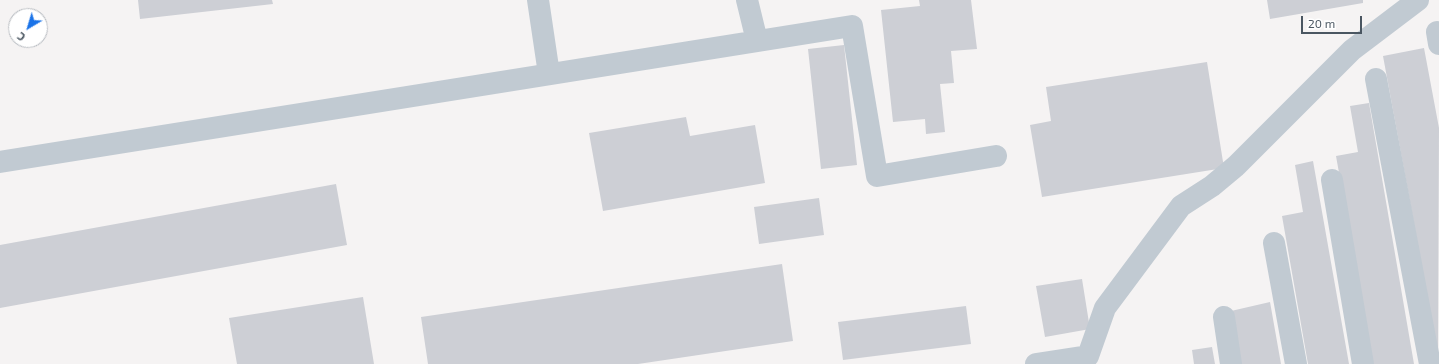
<!DOCTYPE html>
<meta charset="utf-8">
<style>
body{margin:0}
#map{position:relative;width:1439px;height:364px;overflow:hidden;background:#f5f3f3;font-family:"Exo 2",sans-serif}
canvas{display:block}
.north{position:absolute;left:8px;top:8px;width:40px;height:40px;box-sizing:border-box;background:#fff;border:1px solid #b7bbc0;border-radius:50%;rotate:218deg;font-size:11px;font-weight:700;line-height:16px;text-align:center;color:#4a5661}
.north::after{content:'';display:block;margin:auto;width:14px;height:18px;background:#1a73e8;clip-path:polygon(50% 0,100% 100%,50% 72%,0 100%)}
.scale{position:absolute;left:1301px;top:16px;width:61px;height:18px;box-sizing:border-box;border:2px solid #4a5661;border-top:0;padding-left:5px;font-size:12px;line-height:14px;white-space:nowrap;color:#4a5661;-webkit-text-stroke:3px #fff;paint-order:stroke}
</style>
<div id="map">
<canvas width="1439" height="364"></canvas>
<div class="north">С</div>
<div class="scale">20 m</div>
</div>
<script>
const g = document.querySelector('canvas').getContext('2d');
g.lineJoin = 'round';
function paint(path, color) {
  g.fillStyle = color;
  g.fill(path, 'evenodd');
}
function shape(rows) {
  const path = new Path2D();
  for (const r of rows) {
    path.moveTo(r[0], r[1]);
    for (let i = 2; i < r.length; i += 2) path.lineTo(r[i], r[i + 1]);
  }
  return path;
}
function stroke(path, color, width, dash) {
  g.strokeStyle = color;
  g.lineWidth = width;
  g.lineCap = dash ? 'butt' : 'round';
  g.setLineDash(dash || []);
  g.stroke(path);
}
paint(shape([
 [138,0,272,0,273,4,140,19],
 [919,0,971,0,977,49,951,51,954,83,940,84,945,132,926,134,925,119,893,122,881,10,920,6],
 [1267,0,1363,0,1363,3,1270,19],
 [844,45,857,165,821,169,808,49],
 [1424,48,1439,128,1438,354,1383,56],
 [1207,62,1224,168,1042,197,1030,125,1051,121,1046,87],
 [1369,103,1414,364,1373,364,1336,156,1358,152,1350,106],
 [686,117,690,136,755,125,765,183,603,211,589,133],
 [1313,161,1349,364,1308,364,1282,216,1303,212,1295,165],
 [336,184,347,245,0,308,0,245],
 [819,198,824,235,759,244,754,207],
 [782,264,793,341,638,364,428,364,421,317],
 [1082,279,1090,329,1045,337,1036,286],
 [363,297,374,364,237,364,229,318],
 [1270,302,1281,364,1239,364,1231,311],
 [966,306,971,344,843,360,838,322],
 [1212,347,1215,364,1194,364,1192,350]
]), '#cdcfd5');
stroke(shape([
 [538,0,549,74],
 [747,0,757,41],
 [1437,32,1439,44],
 [1376,79,1430,364],
 [0,162,852,26,877,176,996,156],
 [1332,180,1363,364],
 [1274,243,1296,364],
 [1224,317,1231,364],
 [1036,364,1088,356,1105,308,1181,206,1212,186,1236,166,1352,50,1418,0]
]), '#c1cad2', 22);
</script>
